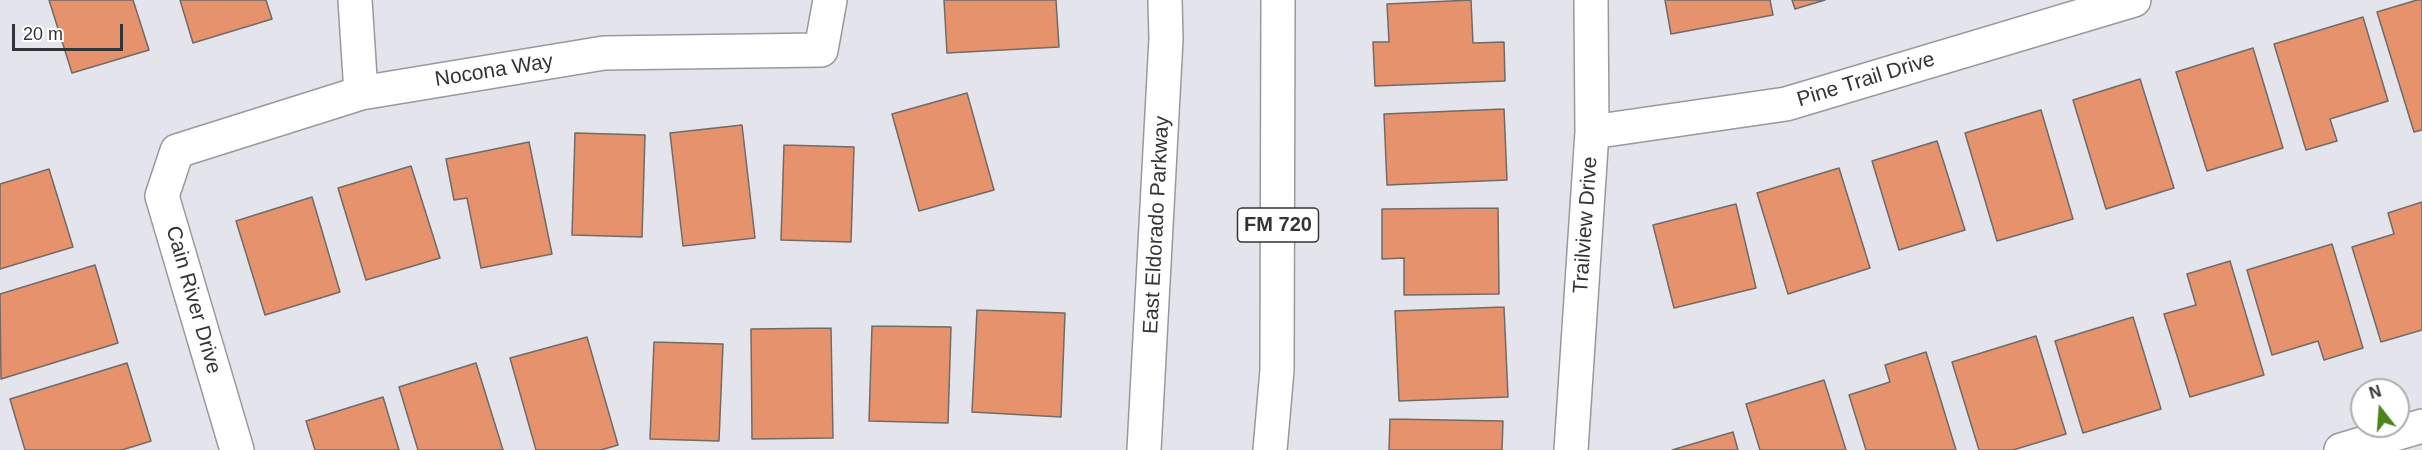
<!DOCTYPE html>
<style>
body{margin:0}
#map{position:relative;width:2422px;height:450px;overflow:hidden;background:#e4e5ec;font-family:Helvetica,sans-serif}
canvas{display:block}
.north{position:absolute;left:2350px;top:378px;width:60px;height:60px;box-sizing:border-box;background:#fff;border:2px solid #adaeaf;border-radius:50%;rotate:343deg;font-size:16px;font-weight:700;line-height:24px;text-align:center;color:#333437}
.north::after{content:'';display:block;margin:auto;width:21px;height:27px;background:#4c831b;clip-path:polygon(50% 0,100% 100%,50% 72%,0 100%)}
.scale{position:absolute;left:12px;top:24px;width:111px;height:27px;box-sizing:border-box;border:3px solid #333437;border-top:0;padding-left:8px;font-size:18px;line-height:21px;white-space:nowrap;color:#333437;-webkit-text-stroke:4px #fff;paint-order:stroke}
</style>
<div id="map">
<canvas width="2422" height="450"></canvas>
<div class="north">N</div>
<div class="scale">20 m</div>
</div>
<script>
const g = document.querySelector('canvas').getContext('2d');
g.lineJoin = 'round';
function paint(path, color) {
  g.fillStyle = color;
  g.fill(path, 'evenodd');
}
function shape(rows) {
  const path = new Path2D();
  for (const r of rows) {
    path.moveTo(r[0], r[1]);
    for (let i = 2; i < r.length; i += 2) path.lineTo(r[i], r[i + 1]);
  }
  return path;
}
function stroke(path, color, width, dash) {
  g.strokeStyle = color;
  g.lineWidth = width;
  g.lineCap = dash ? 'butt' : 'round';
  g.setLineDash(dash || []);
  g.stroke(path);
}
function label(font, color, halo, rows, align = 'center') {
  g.font = font + ' Helvetica,sans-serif';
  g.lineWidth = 5;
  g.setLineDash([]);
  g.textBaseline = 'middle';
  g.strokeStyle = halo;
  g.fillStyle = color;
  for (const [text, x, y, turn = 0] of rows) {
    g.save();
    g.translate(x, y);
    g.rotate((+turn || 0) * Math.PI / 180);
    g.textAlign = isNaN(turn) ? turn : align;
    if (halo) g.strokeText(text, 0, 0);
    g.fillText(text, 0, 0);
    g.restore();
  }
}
const building = shape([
 [49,0,133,0,149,50,72,73,49,0],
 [180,0,266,0,272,19,193,43,180,0],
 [944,0,1056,0,1059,47,947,53,944,0],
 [1471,0,1473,43,1504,42,1505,81,1375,86,1373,42,1389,42,1387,4,1471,0],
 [1665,0,1770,0,1773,15,1671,34,1665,0],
 [1792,0,1825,0,1795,9,1792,0],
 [2417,0,2422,0,2422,130,2414,132,2377,12,2417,0],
 [2363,17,2388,101,2330,119,2337,141,2306,150,2274,44,2363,17],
 [2253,48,2283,148,2207,171,2176,72,2253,48],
 [2140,79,2174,188,2106,209,2073,100,2140,79],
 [967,93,994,190,919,211,892,114,967,93],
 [1504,109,1507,180,1387,185,1384,114,1504,109],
 [2041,110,2073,219,1997,241,1965,133,2041,110],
 [742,125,755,238,683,246,670,133,742,125],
 [575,133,645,135,642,237,572,235,575,133],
 [1937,141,1965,230,1899,250,1872,161,1937,141],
 [529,142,552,254,481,268,467,198,454,200,446,159,529,142],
 [784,145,854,147,851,242,781,240,784,145],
 [411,166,440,258,366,280,338,188,411,166],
 [1839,168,1870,268,1788,294,1757,193,1839,168],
 [49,169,73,247,0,269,0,184,49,169],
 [312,197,340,292,265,315,236,221,312,197],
 [2422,202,2422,330,2381,342,2352,247,2394,234,2388,213,2422,202],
 [1736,204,1756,288,1674,308,1653,225,1736,204],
 [1498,208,1499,294,1404,295,1404,258,1382,259,1382,209,1498,208],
 [2332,244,2363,348,2324,360,2318,341,2272,355,2247,270,2332,244],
 [2230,261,2264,375,2190,397,2164,314,2196,305,2187,274,2230,261],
 [95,265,118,343,1,379,0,294,95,265],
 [1504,307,1508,397,1399,401,1395,311,1504,307],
 [977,310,1065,313,1061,417,972,412,977,310],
 [2133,317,2161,409,2083,433,2055,341,2133,317],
 [872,326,951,327,948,423,869,421,872,326],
 [831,328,833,438,752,439,751,329,831,328],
 [2036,336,2066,434,2013,450,1979,450,1952,362,2036,336],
 [587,337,618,445,601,450,536,450,510,358,587,337],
 [654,342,723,344,719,441,650,439,654,342],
 [1926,352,1956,450,1866,450,1849,395,1890,382,1885,365,1926,352],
 [127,363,151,441,122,450,25,450,10,399,127,363],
 [476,363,503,450,418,450,399,387,476,363],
 [1824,380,1846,450,1760,450,1746,404,1824,380],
 [383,397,399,450,315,450,306,421,383,397],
 [1390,419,1503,421,1502,450,1389,450,1390,419],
 [1733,432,1738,450,1672,450,1733,432]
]);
paint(building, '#e6936d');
stroke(building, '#716a67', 1.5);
const minor = shape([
 [355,0,361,93],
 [1592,132,1786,104,2134,0],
 [237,450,162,196,177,151,361,93,604,53,821,50,830,0],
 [1571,450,1592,132,1591,0],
 [2341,450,2422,426]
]);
const major = shape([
 [1144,450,1166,39,1165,0],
 [1270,450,1277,370,1278,0]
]);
stroke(minor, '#9899a0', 36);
stroke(major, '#9899a0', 36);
stroke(minor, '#fff', 33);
stroke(major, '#fff', 33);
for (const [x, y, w] of [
 [1278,225,81]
]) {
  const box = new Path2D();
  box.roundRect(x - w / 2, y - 17, w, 34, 4.5);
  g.fillStyle = '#fff';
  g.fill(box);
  stroke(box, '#333437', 1.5);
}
label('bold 20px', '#333437', null, [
 ["FM 720",1278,225]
]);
label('21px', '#333437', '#fff', [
 ["Nocona Way",494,71,-9],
 ["Pine Trail Drive",1866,80,-17],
 ["East Eldorado Parkway",1157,225,-87],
 ["Trailview Drive",1586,225,-86],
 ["Cain River Drive",193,300,74]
]);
</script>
